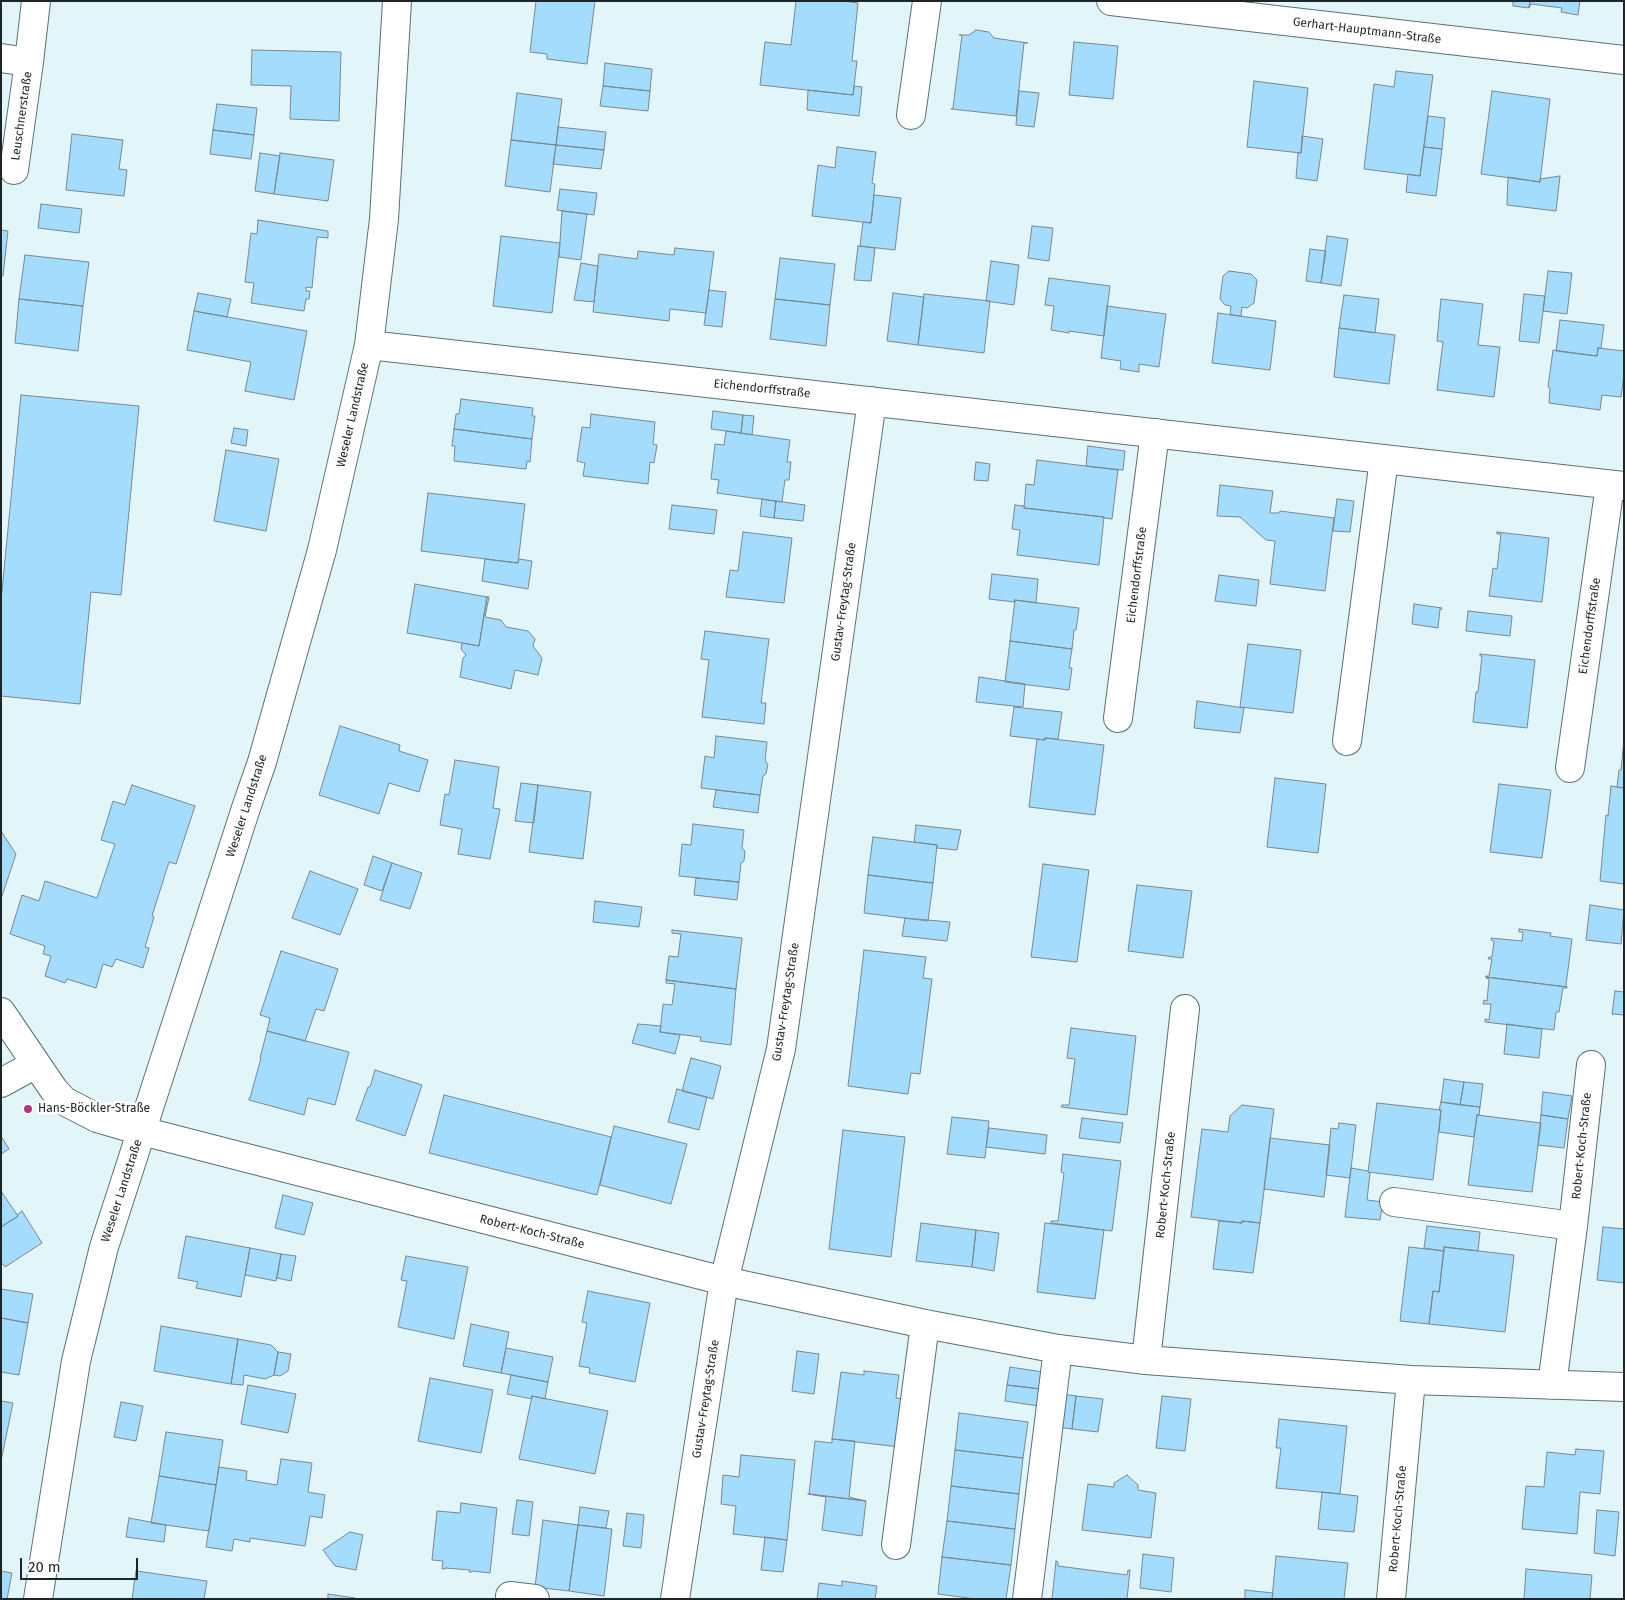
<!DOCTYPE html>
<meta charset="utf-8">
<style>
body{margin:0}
#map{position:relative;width:1625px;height:1600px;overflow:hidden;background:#e2f5f8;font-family:"Fira Sans",sans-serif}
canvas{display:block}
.frame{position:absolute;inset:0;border:2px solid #1d2526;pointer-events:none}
.scale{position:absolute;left:20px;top:1558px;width:118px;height:22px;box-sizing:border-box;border:2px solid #1d2526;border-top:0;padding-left:6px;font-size:15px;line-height:18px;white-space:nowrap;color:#1d2526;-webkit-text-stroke:4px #fefefe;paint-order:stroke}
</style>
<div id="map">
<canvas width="1625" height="1600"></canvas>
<div class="frame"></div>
<div class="scale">20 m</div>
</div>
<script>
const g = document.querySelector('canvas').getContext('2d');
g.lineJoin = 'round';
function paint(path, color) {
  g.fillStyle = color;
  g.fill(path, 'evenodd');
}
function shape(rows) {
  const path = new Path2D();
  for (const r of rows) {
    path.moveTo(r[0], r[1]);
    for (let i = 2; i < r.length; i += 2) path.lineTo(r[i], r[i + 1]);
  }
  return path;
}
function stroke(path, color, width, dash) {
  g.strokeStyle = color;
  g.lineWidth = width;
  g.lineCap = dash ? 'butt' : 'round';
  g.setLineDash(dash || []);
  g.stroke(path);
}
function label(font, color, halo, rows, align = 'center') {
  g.font = font + ' "Fira Sans",sans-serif';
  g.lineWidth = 5;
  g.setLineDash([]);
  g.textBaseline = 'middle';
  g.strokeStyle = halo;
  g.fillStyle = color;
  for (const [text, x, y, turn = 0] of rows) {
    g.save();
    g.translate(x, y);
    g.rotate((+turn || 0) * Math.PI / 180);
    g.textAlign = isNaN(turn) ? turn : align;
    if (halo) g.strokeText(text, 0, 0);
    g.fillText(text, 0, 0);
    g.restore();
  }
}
const building = shape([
 [536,1,595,1,587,64,547,59,547,54,530,52,536,1],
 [796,1,843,1,858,3,852,61,857,61,853,95,760,85,765,42,791,45,796,1],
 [1510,1,1530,1,1529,8,1513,6,1513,2,1510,1],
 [1530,1,1580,1,1578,15,1561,12,1562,8,1531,4,1529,8,1530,1],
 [976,30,989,32,994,38,1028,43,1024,43,1016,116,951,109,953,108,962,35,959,35,969,35,976,30],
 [1074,42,1118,46,1113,99,1069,95,1074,42],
 [252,50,341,52,339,121,290,119,291,86,251,85,252,50],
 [605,63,652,69,650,91,603,86,605,63],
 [1396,71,1433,75,1420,176,1364,169,1374,84,1394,87,1396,71],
 [1254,81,1308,88,1301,153,1247,147,1254,81],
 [603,86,650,91,648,111,600,106,603,86],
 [854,86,862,87,859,116,807,110,808,90,853,95,854,86],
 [1019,91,1039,93,1034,127,1016,125,1019,91],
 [1492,91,1550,99,1540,182,1481,174,1492,91],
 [517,93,562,99,556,145,511,140,517,93],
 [217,104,257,108,254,135,213,130,217,104],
 [1428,116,1445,118,1442,149,1424,147,1428,116],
 [558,127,606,132,604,150,556,145,558,127],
 [213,130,254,135,251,159,210,154,213,130],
 [72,134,123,140,119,169,127,170,124,196,66,190,72,134],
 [1302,136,1323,139,1317,181,1296,178,1298,153,1301,153,1302,136],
 [511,140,556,145,550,192,505,186,511,140],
 [556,145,604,150,601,169,553,164,556,145],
 [837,147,876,152,872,183,875,184,871,223,812,216,818,165,835,168,837,147],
 [1424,147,1442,149,1436,196,1406,192,1408,174,1420,176,1424,147],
 [260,153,280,156,274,194,255,191,260,153],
 [280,153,334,160,328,201,274,194,280,153],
 [1560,176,1556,211,1507,205,1508,177,1540,182,1540,179,1560,176],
 [560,189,597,193,594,215,557,210,560,189],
 [874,195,901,198,895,250,860,246,863,222,871,223,874,195],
 [41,204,82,209,79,233,38,228,41,204],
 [562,211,587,214,581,260,559,257,562,211],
 [258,220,328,231,328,238,317,237,312,288,306,287,306,291,310,291,309,299,306,299,304,311,251,303,254,283,245,282,251,233,257,234,258,220],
 [1032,226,1053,228,1049,261,1028,258,1032,226],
 [1,230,8,231,3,276,1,276,1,230],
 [501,236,560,243,552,313,493,306,501,236],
 [1327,236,1348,239,1341,286,1321,283,1327,236],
 [858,246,875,248,871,281,854,280,858,246],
 [675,248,714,252,706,313,670,309,669,321,593,312,599,254,637,259,638,251,674,255,675,248],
 [1310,249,1326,251,1321,283,1306,281,1310,249],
 [25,255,89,262,83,306,19,299,25,255],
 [780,258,835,264,830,305,775,299,780,258],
 [991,261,1019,265,1014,305,986,301,991,261],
 [581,263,598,266,594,302,574,300,581,263],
 [1229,271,1251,274,1257,280,1254,303,1247,308,1242,307,1241,316,1230,315,1231,306,1225,305,1220,299,1223,276,1229,271],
 [1548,271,1572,273,1567,314,1543,311,1548,271],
 [1049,278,1110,286,1104,336,1069,331,1069,333,1051,330,1054,306,1045,305,1049,278],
 [709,290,726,292,722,327,704,325,709,290],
 [198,293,231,299,227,317,194,311,198,293],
 [893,293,924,297,918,345,887,341,893,293],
 [924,294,990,301,984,353,918,345,924,294],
 [1524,294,1545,296,1539,343,1519,341,1524,294],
 [1344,295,1379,299,1375,333,1339,328,1344,295],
 [19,299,83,306,78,351,15,343,19,299],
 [775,299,830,305,826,346,770,339,775,299],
 [1441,299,1483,304,1478,345,1500,347,1494,397,1437,390,1443,342,1437,341,1441,299],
 [1107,306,1166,314,1159,367,1139,364,1139,372,1120,369,1121,361,1101,358,1107,306],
 [194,311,307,331,294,400,245,391,251,362,187,350,194,311],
 [1218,313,1276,321,1270,370,1212,363,1218,313],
 [1560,320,1604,325,1601,348,1598,348,1597,356,1556,351,1560,320],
 [1339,328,1395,335,1389,384,1334,377,1339,328],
 [1598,348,1624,351,1624,375,1621,397,1602,395,1600,410,1549,403,1550,388,1548,387,1553,350,1597,356,1598,348],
 [21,395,139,406,121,595,91,592,80,704,1,696,1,601,21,395],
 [461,399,533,408,532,416,535,416,532,439,454,429,456,414,459,414,461,399],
 [713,411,743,415,741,433,711,429,713,411],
 [591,414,655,422,653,444,657,445,654,463,650,462,648,484,583,476,585,463,577,461,582,427,590,428,591,414],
 [743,415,754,416,752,435,741,433,743,415],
 [234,428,248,430,246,446,231,443,234,428],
 [454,429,532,439,530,462,527,461,526,469,454,461,455,446,452,446,454,429],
 [726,431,790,440,787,462,791,462,789,480,785,480,782,502,717,493,719,480,711,479,715,444,724,445,726,431],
 [1088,446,1125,451,1123,470,1086,466,1088,446],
 [226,450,279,459,266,531,214,521,226,450],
 [1037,460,1118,470,1112,519,1104,518,1104,517,1024,508,1026,484,1034,485,1037,460],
 [976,462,990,464,988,481,974,480,976,462],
 [1220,485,1273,491,1270,513,1279,513,1280,511,1334,518,1325,591,1270,584,1275,541,1266,540,1240,517,1217,516,1220,485],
 [428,493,525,504,518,563,421,551,428,493],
 [762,499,776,501,774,518,760,516,762,499],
 [1337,499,1354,501,1350,532,1333,531,1337,499],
 [776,501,805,505,803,521,774,518,776,501],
 [672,505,717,510,714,534,669,529,672,505],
 [1015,505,1024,506,1024,508,1104,517,1099,565,1017,555,1020,530,1012,529,1015,505],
 [743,532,792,538,784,603,726,597,730,570,738,571,743,532],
 [1497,532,1549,538,1542,602,1489,596,1493,568,1497,569,1501,534,1497,534,1497,532],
 [485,559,518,563,519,559,532,561,528,589,482,581,485,559],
 [992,574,1038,579,1036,603,1015,600,1015,602,989,599,992,574],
 [1219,575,1259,580,1256,606,1215,601,1219,575],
 [415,584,487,597,479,646,407,633,415,584],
 [487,597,489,597,485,617,501,620,506,627,528,631,535,639,533,646,542,658,538,675,515,670,511,689,460,677,463,658,466,655,461,649,462,643,479,646,487,597],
 [1015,600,1079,608,1076,630,1074,630,1072,649,1010,641,1015,600],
 [1414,604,1442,608,1441,610,1440,609,1438,628,1412,624,1414,604],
 [1468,611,1512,616,1510,636,1466,631,1468,611],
 [705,631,769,639,761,703,766,703,764,724,702,717,709,660,701,659,705,631],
 [1010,641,1072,649,1069,668,1072,668,1069,690,1005,682,1010,641],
 [1248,644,1301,650,1293,713,1240,707,1248,644],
 [1480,654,1535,660,1527,728,1473,722,1476,692,1478,692,1482,656,1480,656,1480,654],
 [979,677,1025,684,1023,707,976,702,979,677],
 [1197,701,1244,708,1240,733,1194,728,1197,701],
 [1014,707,1062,712,1058,739,1045,738,1045,740,1010,736,1014,707],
 [340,726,400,745,399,751,428,760,419,792,389,783,379,814,319,795,340,726],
 [716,736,767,742,765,761,768,764,766,774,763,776,760,795,701,788,705,756,714,758,716,736],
 [1045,738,1104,745,1095,815,1029,807,1037,739,1045,740,1045,738],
 [1624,740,1624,788,1617,787,1619,770,1621,770,1624,740],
 [455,760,499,767,493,808,500,809,490,859,458,854,462,829,440,825,445,794,449,795,455,760],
 [1275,778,1326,784,1318,853,1267,847,1275,778],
 [521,783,538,785,534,823,515,821,521,783],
 [1499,784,1551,790,1542,858,1490,852,1499,784],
 [132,785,195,806,176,864,169,862,152,916,154,917,145,947,149,948,143,968,116,959,112,967,103,964,96,988,67,979,65,983,45,976,51,956,43,954,45,946,10,934,22,895,39,901,45,881,97,898,115,844,101,840,113,801,125,805,132,785],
 [538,785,591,792,583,859,529,852,538,785],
 [1611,786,1624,788,1624,884,1600,881,1606,815,1608,816,1611,786],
 [716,790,760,795,758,813,713,807,716,790],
 [693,824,744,830,742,848,745,851,744,861,741,863,739,882,679,876,682,844,691,845,693,824],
 [916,825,961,830,957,850,937,848,937,845,914,842,916,825],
 [1,831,16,854,1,899,1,831],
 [873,837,937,845,933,883,868,875,873,837],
 [373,856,392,863,382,891,364,885,373,856],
 [392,863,422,873,410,909,380,900,392,863],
 [1043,864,1089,870,1077,962,1031,957,1043,864],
 [310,871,358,889,340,935,292,918,310,871],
 [868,875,933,883,928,921,864,913,868,875],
 [696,878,739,882,737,900,694,895,696,878],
 [1137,885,1192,891,1183,958,1128,951,1137,885],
 [595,901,642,907,639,927,593,922,595,901],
 [1590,905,1624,910,1621,944,1586,940,1590,905],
 [905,918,950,922,947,941,902,936,905,918],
 [1519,929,1551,933,1550,936,1572,939,1566,985,1567,987,1486,977,1486,976,1489,976,1492,959,1488,959,1489,957,1492,957,1494,941,1491,940,1491,938,1522,941,1523,932,1519,932,1519,929],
 [672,930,742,938,736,989,666,980,669,956,678,957,681,934,672,933,672,930],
 [864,950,926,957,923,978,932,979,920,1074,911,1073,908,1094,848,1086,864,950],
 [281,951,338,969,324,1011,316,1009,305,1041,267,1031,270,1018,260,1015,281,951],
 [1486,977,1567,987,1567,988,1563,988,1559,1012,1556,1012,1554,1030,1485,1022,1485,1019,1489,1020,1491,1004,1483,1004,1484,1000,1487,1001,1489,979,1486,978,1486,977],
 [666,980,736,989,731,1045,700,1041,701,1037,660,1032,663,1004,672,1005,675,984,666,983,666,980],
 [1615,991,1624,992,1624,1015,1612,1014,1615,991],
 [638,1024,661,1026,660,1032,680,1035,675,1054,632,1043,638,1024],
 [1507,1024,1542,1029,1539,1058,1504,1054,1507,1024],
 [1071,1028,1136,1036,1127,1115,1061,1107,1062,1105,1069,1105,1075,1059,1067,1058,1071,1028],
 [267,1031,349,1052,335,1105,308,1098,304,1115,249,1100,249,1098,250,1098,261,1058,260,1058,267,1031],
 [691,1058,721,1066,713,1099,682,1091,691,1058],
 [375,1070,422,1085,405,1136,356,1120,368,1087,370,1087,375,1070],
 [1444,1079,1464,1082,1460,1105,1441,1102,1444,1079],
 [1464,1082,1483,1084,1480,1107,1460,1105,1464,1082],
 [677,1089,707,1097,699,1130,668,1122,677,1089],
 [1543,1092,1572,1096,1568,1119,1541,1115,1543,1092],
 [444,1095,611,1137,597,1195,429,1153,444,1095],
 [1441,1102,1480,1107,1479,1115,1477,1115,1474,1137,1439,1132,1441,1110,1439,1110,1441,1102],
 [1377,1103,1441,1110,1433,1180,1368,1172,1377,1103],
 [1242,1105,1274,1109,1260,1223,1242,1221,1242,1223,1191,1217,1202,1129,1228,1132,1230,1116,1242,1105],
 [1477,1115,1541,1123,1532,1192,1468,1185,1477,1115],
 [1541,1115,1568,1119,1564,1148,1538,1145,1541,1115],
 [952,1117,989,1121,985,1158,947,1154,952,1117],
 [1082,1118,1123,1123,1120,1143,1079,1138,1082,1118],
 [1339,1123,1356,1125,1350,1178,1326,1175,1331,1128,1338,1129,1339,1123],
 [614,1126,687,1144,671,1204,600,1185,614,1126],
 [989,1128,1047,1135,1045,1154,986,1147,989,1128],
 [843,1130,905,1137,891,1257,829,1249,843,1130],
 [1,1136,9,1149,1,1154,1,1136],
 [1270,1138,1330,1145,1324,1197,1264,1189,1270,1138],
 [1063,1154,1121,1161,1112,1231,1051,1223,1051,1221,1058,1221,1064,1173,1061,1172,1063,1154],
 [1351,1168,1368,1171,1368,1172,1370,1173,1367,1200,1383,1202,1380,1220,1345,1217,1351,1168],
 [1,1191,18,1216,1,1227,1,1191],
 [283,1195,313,1203,304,1235,275,1228,283,1195],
 [22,1211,42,1243,5,1267,1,1262,1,1227,18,1216,17,1215,22,1211],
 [1219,1221,1242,1223,1242,1221,1260,1223,1253,1273,1213,1269,1219,1221],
 [921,1223,976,1230,972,1267,916,1261,921,1223],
 [1045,1223,1104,1230,1095,1299,1037,1292,1045,1223],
 [1427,1226,1480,1232,1478,1251,1444,1247,1444,1251,1424,1248,1427,1226],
 [1603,1227,1624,1229,1624,1283,1597,1280,1603,1227],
 [976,1230,999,1233,994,1271,972,1267,976,1230],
 [186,1236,250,1248,241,1297,196,1288,198,1282,178,1278,186,1236],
 [1409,1247,1444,1251,1439,1292,1433,1291,1429,1324,1400,1321,1409,1247],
 [1444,1247,1514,1255,1505,1332,1429,1324,1433,1291,1439,1292,1444,1247],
 [250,1248,281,1254,276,1281,245,1275,250,1248],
 [281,1254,296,1256,291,1281,277,1278,281,1254],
 [406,1256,468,1267,454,1339,398,1327,407,1281,401,1280,406,1256],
 [1,1289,33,1294,28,1323,1,1318,1,1289],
 [588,1291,650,1303,635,1382,589,1373,590,1368,579,1366,587,1323,582,1322,588,1291],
 [1,1318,28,1323,19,1375,1,1372,1,1318],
 [471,1324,509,1332,501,1373,463,1366,471,1324],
 [161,1326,238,1339,231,1384,154,1371,161,1326],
 [238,1339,271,1345,278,1352,274,1375,265,1379,244,1375,243,1385,231,1384,238,1339],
 [506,1348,553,1357,548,1382,501,1373,506,1348],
 [797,1351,819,1354,814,1394,792,1391,797,1351],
 [278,1352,291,1354,288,1371,280,1376,274,1375,278,1352],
 [1010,1367,1043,1372,1041,1389,1007,1385,1010,1367],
 [864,1371,899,1375,896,1398,905,1399,899,1447,832,1439,841,1372,864,1375,864,1371],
 [511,1375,548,1382,545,1399,532,1396,532,1399,507,1394,511,1375],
 [430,1378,493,1390,481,1453,418,1441,430,1378],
 [248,1385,296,1394,288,1433,241,1424,248,1385],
 [1007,1385,1041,1389,1039,1406,1005,1401,1007,1385],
 [1061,1394,1076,1396,1072,1429,1057,1427,1061,1394],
 [532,1396,608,1411,595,1474,519,1459,532,1396],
 [1076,1396,1103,1399,1098,1432,1072,1429,1076,1396],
 [1162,1396,1191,1399,1185,1451,1156,1448,1162,1396],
 [1,1401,13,1403,1,1461,1,1401],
 [121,1402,143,1406,136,1441,114,1437,121,1402],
 [959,1413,1028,1422,1023,1458,955,1450,959,1413],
 [1279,1419,1347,1426,1340,1494,1276,1488,1281,1448,1276,1448,1279,1419],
 [166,1432,223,1440,216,1485,159,1476,166,1432],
 [832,1439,855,1441,849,1497,866,1501,809,1494,815,1441,832,1443,832,1439],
 [1576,1449,1604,1451,1600,1494,1580,1492,1577,1534,1522,1529,1526,1486,1544,1487,1547,1452,1575,1455,1576,1449],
 [955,1450,1023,1458,1019,1494,951,1486,955,1450],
 [741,1455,795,1460,787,1540,733,1534,736,1506,721,1504,723,1475,739,1477,741,1455],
 [281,1459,312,1463,308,1492,325,1495,322,1518,310,1516,305,1546,250,1538,250,1542,234,1539,232,1551,206,1547,219,1467,247,1471,246,1480,277,1485,281,1459],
 [1127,1475,1138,1485,1138,1490,1156,1493,1151,1538,1082,1530,1088,1484,1114,1487,1114,1483,1127,1475],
 [159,1476,216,1485,209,1531,151,1523,159,1476],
 [951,1486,1019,1494,1015,1529,947,1521,951,1486],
 [1322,1492,1358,1496,1354,1532,1318,1529,1322,1492],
 [808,1494,866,1501,862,1536,822,1530,826,1497,808,1494],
 [517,1500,533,1502,529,1536,512,1534,517,1500],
 [461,1503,497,1508,490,1573,472,1571,472,1572,469,1572,470,1570,445,1568,445,1569,442,1569,443,1561,432,1560,437,1511,460,1513,461,1503],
 [580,1507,609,1511,606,1528,578,1525,580,1507],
 [1597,1510,1619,1512,1615,1556,1594,1553,1597,1510],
 [627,1513,644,1515,641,1548,623,1546,627,1513],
 [129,1518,166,1525,164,1542,126,1537,129,1518],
 [543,1520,578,1525,569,1591,535,1587,543,1520],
 [947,1521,1015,1529,1011,1565,942,1557,947,1521],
 [578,1525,612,1529,604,1596,569,1591,578,1525],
 [350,1532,363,1535,356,1570,335,1566,323,1550,350,1532],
 [765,1537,787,1540,783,1572,761,1570,765,1537],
 [1143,1554,1174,1558,1171,1592,1140,1588,1143,1554],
 [1276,1556,1348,1563,1344,1599,1272,1599,1276,1556],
 [942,1557,1011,1565,1006,1599,976,1599,938,1594,942,1557],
 [1056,1561,1058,1562,1058,1566,1127,1575,1128,1570,1130,1570,1127,1599,1052,1599,1056,1561],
 [1526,1569,1592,1575,1590,1599,1524,1599,1526,1569],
 [1,1571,12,1573,7,1599,1,1599,1,1571],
 [136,1571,207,1581,204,1599,132,1599,136,1571],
 [842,1581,877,1586,875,1599,817,1599,819,1583,842,1586,842,1581],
 [1245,1590,1273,1593,1272,1599,1245,1599,1245,1590],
 [328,1594,355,1598,355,1599,328,1599,328,1594]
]);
paint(building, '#a4dcfd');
stroke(building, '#7a8890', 1);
const minor = shape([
 [1111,1,1624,60],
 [1,58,29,62,14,170],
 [29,62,36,1],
 [911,115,927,1],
 [369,345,1624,486],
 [1118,718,1155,433],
 [1347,741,1384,459],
 [1570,768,1610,485],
 [1,1012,54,1090,64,1101,97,1118,142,1131,724,1281,925,1324,1058,1349,1146,1360,1411,1380,1624,1387],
 [1,1083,36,1064],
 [1394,1202,1573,1226],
 [1146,1360,1185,1009],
 [1552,1385,1573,1226,1591,1065],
 [896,1545,925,1324],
 [510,1596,535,1599],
 [38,1599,76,1361,104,1247,246,808,262,762,322,550,369,345,384,219,397,1],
 [675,1599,724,1281,781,1049,872,401],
 [1027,1599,1058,1349],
 [1391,1599,1411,1380]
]);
stroke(minor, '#5e6f72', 30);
stroke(minor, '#fff', 28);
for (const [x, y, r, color] of [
 [28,1109,5,"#b33584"]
]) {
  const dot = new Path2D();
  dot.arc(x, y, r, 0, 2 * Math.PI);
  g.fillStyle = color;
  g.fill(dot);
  stroke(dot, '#fefefe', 2);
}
label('12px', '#1d2526', '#fefefe', [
 ["Gerhart-Hauptmann-Straße",1367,31,7],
 ["Leuschnerstraße",22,116,-82],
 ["Eichendorffstraße",762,389,6],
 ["Weseler Landstraße",353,415,-77],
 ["Eichendorffstraße",1137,575,-83],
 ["Gustav-Freytag-Straße",844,602,-82],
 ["Eichendorffstraße",1590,626,-82],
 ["Weseler Landstraße",247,806,-72],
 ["Gustav-Freytag-Straße",786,1002,-81],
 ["Robert-Koch-Straße",1582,1146,-84],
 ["Robert-Koch-Straße",1166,1185,-84],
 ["Weseler Landstraße",122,1191,-72],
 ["Robert-Koch-Straße",532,1232,14],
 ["Gustav-Freytag-Straße",706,1399,-81],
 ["Robert-Koch-Straße",1398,1519,-85]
]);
label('12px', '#1d2526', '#fefefe', [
 ["Hans-Böckler-Straße",38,1109]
], 'left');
</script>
